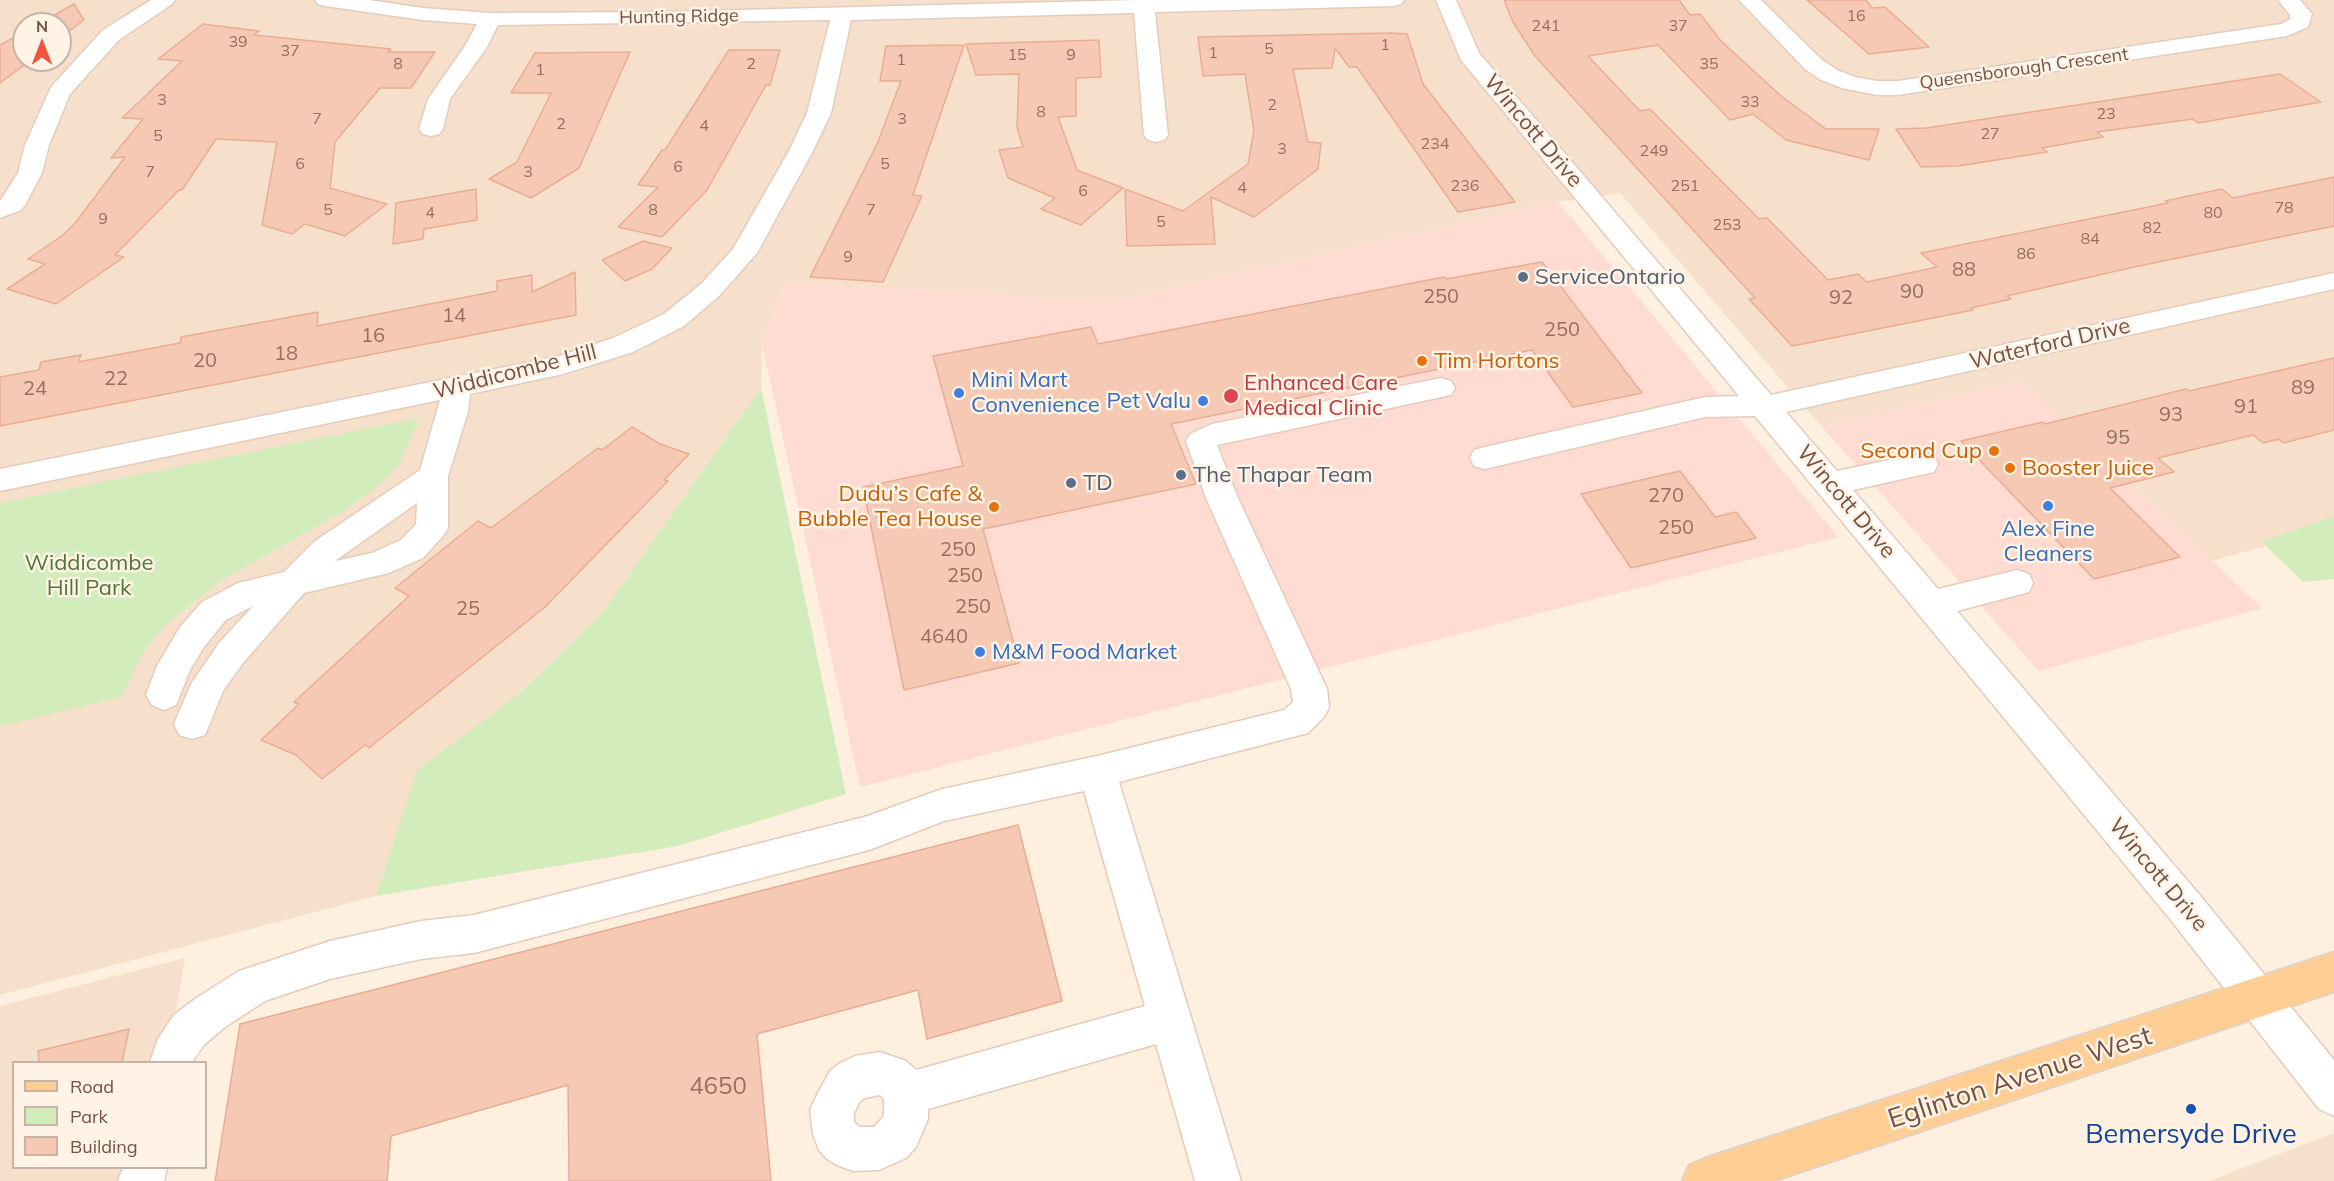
<!DOCTYPE html>
<meta charset="utf-8">
<style>
body{margin:0}
#map{position:relative;width:2334px;height:1181px;overflow:hidden;background:#feefde;font-family:Mulish,sans-serif}
canvas{display:block}
.legend{position:absolute;left:12px;top:1061px;width:195px;height:108px;box-sizing:border-box;background:#fff3e6;border:2px solid #c8b3a6;margin:0;padding:8px 10px;list-style:none;font-size:18px;color:#755245}
.legend li{display:flex;align-items:center;gap:12px;height:30px}
.legend b{width:30px;border:2px solid #c8b3a6}
.north{position:absolute;left:12px;top:12px;width:60px;height:60px;box-sizing:border-box;background:#fff3e6;border:2px solid #c8b3a6;border-radius:50%;rotate:0deg;font-size:16px;font-weight:700;line-height:24px;text-align:center;color:#755245}
.north::after{content:'';display:block;margin:auto;width:21px;height:27px;background:#f1543a;clip-path:polygon(50% 0,100% 100%,50% 72%,0 100%)}
</style>
<div id="map">
<canvas width="2334" height="1181"></canvas>
<ul class="legend">
<li><b style="height:8px;background:#ffce94"></b>Road</li>
<li><b style="height:16px;background:#d3ecbc"></b>Park</li>
<li><b style="height:16px;background:#f5c9b4"></b>Building</li>
</ul>
<div class="north">N</div>
</div>
<script>
const g = document.querySelector('canvas').getContext('2d');
g.lineJoin = 'round';
function paint(path, color) {
  g.fillStyle = color;
  g.fill(path, 'evenodd');
}
function shape(rows) {
  const path = new Path2D();
  for (const r of rows) {
    path.moveTo(r[0], r[1]);
    for (let i = 2; i < r.length; i += 2) path.lineTo(r[i], r[i + 1]);
  }
  return path;
}
function stroke(path, color, width, dash) {
  g.strokeStyle = color;
  g.lineWidth = width;
  g.lineCap = dash ? 'butt' : 'round';
  g.setLineDash(dash || []);
  g.stroke(path);
}
function label(font, color, halo, rows, align = 'center') {
  g.font = font + ' Mulish,sans-serif';
  g.lineWidth = 5;
  g.setLineDash([]);
  g.textBaseline = 'middle';
  g.strokeStyle = halo;
  g.fillStyle = color;
  for (const [text, x, y, turn = 0] of rows) {
    g.save();
    g.translate(x, y);
    g.rotate((+turn || 0) * Math.PI / 180);
    g.textAlign = isNaN(turn) ? turn : align;
    if (halo) g.strokeText(text, 0, 0);
    g.fillText(text, 0, 0);
    g.restore();
  }
}
paint(shape([
 [0,0,2334,0,2334,527,2212,561,2021,381,1822,427,1620,193,1558,202,1108,302,786,282,762,344,761,388,600,616,514,698,417,770,376,896,0,995],
 [24,24,60,24,60,60,24,60],
 [185,958,167,1062,14,1062,14,1168,148,1168,146,1181,0,1181,0,1006],
 [2334,1133,2334,1181,2209,1181]
]), '#f6e0cc');
paint(shape([
 [1558,202,1838,537,860,787,762,344,786,282,1108,302],
 [2021,381,2262,608,2039,671,1822,427]
]), '#ffdbd1');
paint(shape([
 [761,388,846,794,678,846,376,896,417,770,514,698,600,616],
 [419,418,400,463,374,489,342,512,219,582,165,625,142,654,121,697,0,726,0,503],
 [2334,516,2334,579,2303,582,2262,542]
]), '#d3ecbc');
const building = shape([
 [1504,0,1679,0,1690,15,1700,14,1721,41,1781,96,1826,129,1879,129,1869,160,1786,140,1753,114,1730,120,1658,45,1588,56,1640,111,1650,109,1759,219,1767,218,1828,280,1858,274,1867,282,1937,267,1921,253,2168,203,2165,201,2222,189,2233,198,2334,177,2334,226,2134,267,2007,296,2011,299,1971,308,1973,310,1792,346,1749,299,1755,298,1535,56,1513,22,1504,0],
 [1807,0,1866,0,1872,8,1885,7,1929,47,1869,54,1807,0],
 [74,4,84,20,60,38,60,24,39,24,74,4],
 [203,24,259,31,254,35,391,49,388,52,435,52,411,88,380,88,335,142,330,188,387,204,345,236,305,224,292,234,262,225,277,142,216,139,182,190,179,190,115,255,124,257,56,304,7,289,45,264,28,259,63,235,76,222,125,157,111,158,143,119,122,118,182,61,158,59,203,24],
 [24,32,24,60,31,60,0,83,0,45,24,32],
 [1390,33,1407,34,1423,84,1515,202,1458,212,1357,67,1349,67,1335,48,1332,68,1293,69,1308,142,1321,143,1318,169,1254,217,1211,197,1215,244,1127,246,1125,189,1183,211,1248,164,1254,131,1245,74,1203,76,1198,37,1390,33],
 [1099,40,1101,77,1076,78,1076,116,1058,117,1077,170,1123,188,1081,225,1041,209,1055,198,1008,178,999,150,1023,147,1017,127,1019,74,976,75,966,44,1099,40],
 [964,45,913,195,922,196,883,282,810,277,877,144,901,81,880,81,886,46,964,45],
 [729,50,780,50,770,85,766,85,707,190,662,237,618,227,658,187,638,185,662,150,665,150,729,50],
 [630,52,579,168,531,198,489,179,517,162,551,93,511,93,535,53,630,52],
 [2280,74,2321,102,2198,123,2193,119,2097,132,2103,137,2042,148,2047,152,1958,166,1921,167,1896,129,1926,128,2280,74],
 [476,189,477,220,424,229,423,239,393,244,396,203,476,189],
 [643,241,672,248,652,269,625,281,602,260,643,241],
 [1542,262,1642,393,1573,407,1532,350,1171,424,1196,484,983,529,1019,663,904,690,863,487,963,466,933,356,1091,327,1098,344,1444,277,1446,279,1542,262],
 [575,272,576,315,0,426,0,377,39,370,41,362,81,355,78,362,180,343,181,337,318,312,317,326,497,291,497,281,532,275,532,292,575,272],
 [2334,358,2334,430,2283,443,2279,439,2263,443,2253,435,2158,458,2174,472,2110,488,2180,557,2094,579,1961,441,2043,422,2045,424,2186,389,2189,391,2334,358],
 [632,427,660,444,689,454,664,480,668,481,544,608,369,748,365,745,322,779,296,755,261,740,299,704,294,702,409,596,395,588,478,521,491,528,598,448,602,450,632,427],
 [1680,471,1715,517,1736,512,1756,538,1631,568,1581,494,1680,471],
 [1018,825,1062,1001,927,1039,918,990,757,1034,771,1181,569,1181,568,1085,391,1136,387,1181,215,1181,240,1024,1018,825],
 [129,1029,122,1062,39,1062,38,1051,129,1029]
]);
paint(building, '#f5c9b4');
stroke(building, '#e9ad93', 1.5);
const minor = shape([
 [151,0,175,0,172,4,119,40,70,94,49,145,42,173,25,205,21,210,0,218,0,201,18,173,25,145,51,87,103,30,151,0],
 [315,0,369,0,423,8,490,13,658,12,1137,0,1404,0,1401,4,1394,6,1155,12,1168,135,1164,140,1156,142,1148,140,1144,135,1134,13,851,20,831,113,813,151,757,253,719,296,684,326,633,352,563,374,470,394,468,412,448,476,448,528,443,536,423,558,389,573,304,593,243,663,223,691,205,735,192,739,179,735,174,724,191,684,219,643,253,606,226,620,204,647,190,670,176,705,164,710,152,705,146,695,157,666,180,627,202,602,238,583,284,572,315,541,420,470,440,400,0,491,0,469,559,356,613,338,664,314,701,284,733,249,789,151,807,113,830,20,498,25,487,47,450,99,443,129,439,134,431,136,423,134,419,129,428,99,465,46,477,24,423,20,325,6,318,4,315,0],
 [417,503,416,524,401,540,372,553,335,561,417,503],
 [1436,0,1456,0,1479,53,1771,395,2334,273,2334,289,1786,412,1837,471,1923,453,1934,456,1938,464,1934,472,1853,490,1938,589,2017,570,2029,574,2033,583,2029,592,1957,611,2198,893,2334,1060,2334,1116,2319,1109,2170,919,1755,416,1705,417,1485,469,1474,466,1470,458,1474,450,1485,447,1705,397,1739,396,1461,60,1436,0],
 [1739,0,1761,0,1821,59,1837,70,1855,77,1877,81,1898,81,2281,24,2290,19,2290,15,2278,0,2300,0,2312,14,2308,27,2287,36,1898,95,1877,95,1842,88,1821,80,1805,69,1739,0],
 [1441,378,1451,381,1455,388,1451,395,1217,445,1238,498,1327,689,1329,707,1324,717,1308,733,1119,782,1241,1181,1195,1181,1156,1044,928,1109,928,1119,916,1147,906,1158,879,1170,853,1171,837,1165,827,1159,819,1150,813,1134,810,1110,817,1095,830,1071,840,1063,855,1056,880,1052,906,1061,916,1070,1145,1006,1084,791,944,821,869,850,474,953,421,959,330,979,265,1001,225,1027,204,1045,192,1062,150,1062,158,1039,174,1015,195,999,239,971,330,941,421,921,474,915,868,816,942,789,1097,756,1284,710,1293,702,1291,689,1206,498,1186,441,1190,434,1212,424,1441,378],
 [880,1095,884,1099,884,1116,874,1127,859,1127,854,1122,854,1113,860,1101,865,1098,880,1095],
 [123,1168,167,1168,164,1181,118,1181,123,1168]
]);
const major = shape([
 [2334,952,2334,992,1774,1181,1682,1181,1689,1165,1705,1158,2334,952]
]);
stroke(minor, '#e4ccbd', 3);
stroke(major, '#dbd2cf', 3);
paint(minor, '#fff');
paint(major, '#ffce94');
for (const [x, y, r, color] of [
 [1523,277,6,"#5c6f8a"],
 [1422,361,6,"#e8710a"],
 [959,393,6,"#3f7fe0"],
 [1231,396,8,"#e0444e"],
 [1203,401,6,"#3f7fe0"],
 [1994,451,6,"#e8710a"],
 [2010,468,6,"#e8710a"],
 [1181,475,6,"#5c6f8a"],
 [1071,483,6,"#5c6f8a"],
 [2048,506,6,"#3f7fe0"],
 [994,507,6,"#e8710a"],
 [980,652,6,"#3f7fe0"],
 [2191,1109,6,"#1a4fb4"]
]) {
  const dot = new Path2D();
  dot.arc(x, y, r, 0, 2 * Math.PI);
  g.fillStyle = color;
  g.fill(dot);
  stroke(dot, '#fff3e6', 2);
}
label('16px', '#957061', null, [
 ["16",1856,16],
 ["241",1546,26],
 ["37",1678,26],
 ["39",238,42],
 ["1",1385,45],
 ["5",1269,49],
 ["37",290,51],
 ["1",1213,53],
 ["15",1017,55],
 ["9",1071,55],
 ["1",901,60],
 ["8",398,64],
 ["2",751,64],
 ["35",1709,64],
 ["1",540,70],
 ["3",162,100],
 ["33",1750,102],
 ["2",1272,105],
 ["8",1041,112],
 ["23",2106,114],
 ["7",317,119],
 ["3",902,119],
 ["2",561,124],
 ["4",704,126],
 ["27",1990,134],
 ["5",158,136],
 ["234",1435,144],
 ["3",1282,149],
 ["249",1654,151],
 ["6",300,164],
 ["5",885,164],
 ["6",678,167],
 ["7",150,172],
 ["3",528,172],
 ["236",1465,186],
 ["251",1685,186],
 ["4",1242,188],
 ["6",1083,191],
 ["78",2284,208],
 ["5",328,210],
 ["8",653,210],
 ["7",871,210],
 ["4",430,213],
 ["80",2213,213],
 ["9",103,219],
 ["5",1161,222],
 ["253",1727,225],
 ["82",2152,228],
 ["84",2090,239],
 ["86",2026,254],
 ["9",848,257]
]);
label('18px', '#755245', '#fff3e6', [
 ["Hunting Ridge",679,17,-1],
 ["Queensborough Crescent",2024,69,-8]
]);
label('20px', '#957061', null, [
 ["88",1964,270],
 ["90",1912,292],
 ["250",1441,297],
 ["92",1841,298],
 ["14",454,316],
 ["250",1562,330],
 ["16",373,336],
 ["18",286,354],
 ["20",205,361],
 ["22",116,379],
 ["89",2303,388],
 ["24",35,389],
 ["91",2246,407],
 ["93",2171,415],
 ["95",2118,438],
 ["270",1666,496],
 ["250",1676,528],
 ["250",958,550],
 ["250",965,576],
 ["250",973,607],
 ["25",468,609],
 ["4640",944,637]
]);
label('22px', '#755245', '#fff3e6', [
 ["Wincott Drive",1533,131,50],
 ["Waterford Drive",2050,344,-13],
 ["Widdicombe Hill",515,372,-14],
 ["Wincott Drive",1846,502,50],
 ["Wincott Drive",2158,875,50]
]);
label('22px', '#4e5e75', '#fff3e6', [
 ["ServiceOntario",1535,277],
 ["The Thapar Team",1193,475],
 ["TD",1083,483]
], 'left');
label('22px', '#c56008', '#fff3e6', [
 ["Tim Hortons",1434,361],
 ["Second Cup",1982,451,"right"],
 ["Booster Juice",2022,468],
 ["Dudu’s Cafe &",982,494,"right"],
 ["Bubble Tea House",982,519,"right"]
], 'left');
label('22px', '#366cbe', '#fff3e6', [
 ["Mini Mart",971,380],
 ["Convenience",971,405],
 ["Pet Valu",1191,401,"right"],
 ["Alex Fine",2048,529,"center"],
 ["Cleaners",2048,554,"center"],
 ["M&M Food Market",992,652]
], 'left');
label('22px', '#be3a42', '#fff3e6', [
 ["Enhanced Care",1244,383],
 ["Medical Clinic",1244,408]
], 'left');
label('22px', '#51763a', '#fff3e6', [
 ["Widdicombe",89,563],
 ["Hill Park",89,588]
]);
label('24px', '#957061', null, [
 ["4650",718,1087]
]);
label('27px', '#755245', '#fff3e6', [
 ["Eglinton Avenue West",2020,1078,-18]
]);
label('27px', '#164399', '#fff3e6', [
 ["Bemersyde Drive",2191,1135]
]);
</script>
